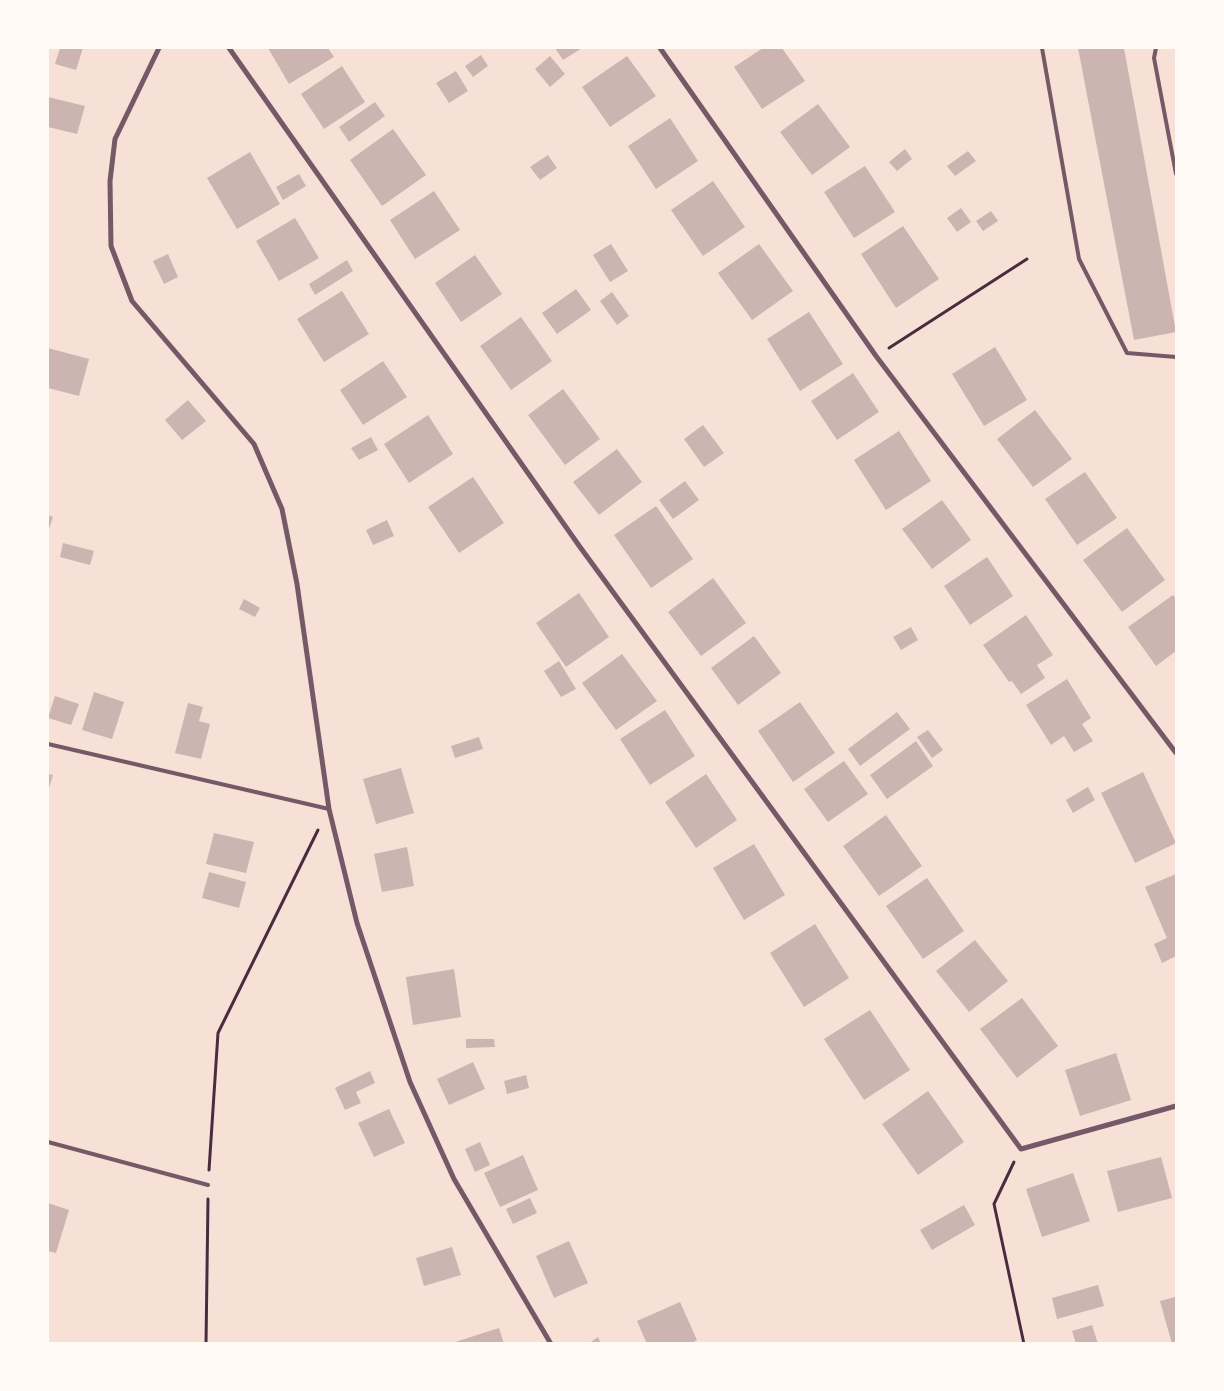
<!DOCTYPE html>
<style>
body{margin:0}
#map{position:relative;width:1224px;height:1391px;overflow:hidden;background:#f7e1d7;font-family:"IBM Plex Sans",sans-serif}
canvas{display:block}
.frame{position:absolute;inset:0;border:49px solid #fffaf5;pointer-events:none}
</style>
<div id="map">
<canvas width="1224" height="1391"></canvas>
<div class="frame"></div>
</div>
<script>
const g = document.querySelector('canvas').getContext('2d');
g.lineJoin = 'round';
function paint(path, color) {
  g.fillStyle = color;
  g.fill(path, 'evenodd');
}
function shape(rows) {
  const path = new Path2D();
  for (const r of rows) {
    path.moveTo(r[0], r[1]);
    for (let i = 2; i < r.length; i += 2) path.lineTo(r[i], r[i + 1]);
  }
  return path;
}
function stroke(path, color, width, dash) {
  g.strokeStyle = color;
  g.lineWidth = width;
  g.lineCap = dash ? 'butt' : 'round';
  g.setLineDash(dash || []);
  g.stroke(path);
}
paint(shape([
 [60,48,83,48,76,70,55,64],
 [268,48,328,48,334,57,289,84],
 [555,48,582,48,563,60],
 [763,48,782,48,805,81,762,109,734,67],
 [1078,48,1124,48,1176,332,1134,340],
 [481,55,488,66,473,77,465,66],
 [550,56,565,74,550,87,535,69],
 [627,56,656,96,610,127,582,87],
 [342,66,365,102,324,129,301,94],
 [456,71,468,91,449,103,436,83],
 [48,97,85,106,77,134,48,127],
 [375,102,385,116,349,142,339,127],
 [818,104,850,147,812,175,780,132],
 [670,118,698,161,656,189,628,146],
 [393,129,426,175,382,206,350,160],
 [905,149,912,159,897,171,889,162],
 [968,151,976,161,955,176,947,166],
 [250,152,280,204,237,229,207,178],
 [548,155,557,168,540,180,530,167],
 [865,166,895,212,854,238,824,192],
 [299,174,306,186,283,200,276,187],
 [713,181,745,227,703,256,671,210],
 [434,191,460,230,415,259,390,220],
 [961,208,971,222,957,232,947,218],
 [991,211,998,221,983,231,976,221],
 [295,218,319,258,279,281,256,241],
 [903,226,939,279,896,308,861,254],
 [611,244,628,271,610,282,593,255],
 [759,244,793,291,752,320,718,273],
 [168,254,178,277,164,284,153,261],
 [475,255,502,294,461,322,435,283],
 [347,260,353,271,315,295,309,284],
 [576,289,591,310,557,334,542,313],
 [342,291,369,334,324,362,297,319],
 [612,292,629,316,617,325,600,301],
 [809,312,843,364,800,391,767,339],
 [521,317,552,361,511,390,480,346],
 [995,347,1027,400,984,426,952,374],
 [48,348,89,359,79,396,48,388],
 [383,361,407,397,363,425,340,390],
 [853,373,879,412,837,440,811,401],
 [563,389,600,439,565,465,528,415],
 [188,400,206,421,182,440,165,420],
 [1035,410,1072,459,1033,487,997,439],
 [428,415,453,454,409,483,384,444],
 [703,425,724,453,704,467,684,439],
 [899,431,931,481,886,510,854,460],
 [371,437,378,450,359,460,351,448],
 [617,449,642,482,599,515,573,482],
 [1085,472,1117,518,1077,545,1045,499],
 [473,477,504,523,459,553,428,507],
 [685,481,699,500,673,519,659,500],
 [942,500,971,540,932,569,902,529],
 [656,506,693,559,651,588,614,535],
 [48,515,53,517,48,532],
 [387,520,394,536,373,545,366,530],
 [1127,528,1165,580,1122,612,1083,560],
 [63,543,94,551,90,565,60,557],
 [987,557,1013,596,970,625,944,586],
 [713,578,746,623,701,656,668,612],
 [579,593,609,637,566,667,536,623],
 [1173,595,1176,599,1176,651,1156,666,1128,627],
 [244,599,260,608,255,617,239,609],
 [1026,615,1053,655,1037,665,1045,678,1021,694,1012,681,1009,682,983,645],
 [911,627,918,640,901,650,893,637],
 [754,636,781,673,738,705,711,668],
 [622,654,657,701,616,730,582,683],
 [559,661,576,689,561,697,544,671],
 [1067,679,1091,718,1082,724,1093,741,1074,752,1064,736,1051,745,1026,705],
 [94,692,124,702,112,739,82,730],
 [55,696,79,704,71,725,48,718],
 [800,702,835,753,793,782,758,731],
 [188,703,203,707,199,721,210,724,201,759,175,753],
 [665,710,695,756,650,785,620,739],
 [897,712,910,729,860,766,848,749],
 [928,730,943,750,932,758,917,737],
 [479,737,483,749,455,758,451,746],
 [916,741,933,766,887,799,870,775],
 [844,761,868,794,828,822,804,789],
 [401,768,414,813,376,824,363,779],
 [1143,772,1176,843,1135,863,1101,793],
 [48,774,53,775,48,791],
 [706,774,737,820,696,848,665,802],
 [1088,787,1095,800,1073,813,1066,800],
 [886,815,922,866,879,896,843,846],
 [214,833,254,842,246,873,206,864],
 [754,844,785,895,744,920,713,868],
 [407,847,414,886,382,892,374,854],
 [209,872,246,882,239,908,202,898],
 [1176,874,1176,956,1162,963,1154,944,1167,938,1145,887],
 [927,878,964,931,923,959,886,906],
 [815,924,849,978,804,1007,770,953],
 [975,940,1008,981,969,1012,936,971],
 [454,969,461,1017,413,1025,406,977],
 [1022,998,1058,1046,1017,1078,980,1029],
 [870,1010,910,1070,864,1100,824,1039],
 [466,1039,494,1039,495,1047,466,1048],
 [1116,1053,1131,1100,1080,1116,1065,1070],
 [473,1062,485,1089,449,1105,437,1079],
 [370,1071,375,1083,356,1092,361,1103,345,1110,335,1088],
 [526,1075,529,1088,507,1094,504,1081],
 [928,1091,964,1142,918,1175,882,1124],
 [389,1109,405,1143,374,1157,358,1123],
 [480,1142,490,1165,475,1172,465,1149],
 [523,1155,538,1190,500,1207,484,1173],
 [1161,1157,1172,1198,1118,1212,1107,1171],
 [1073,1173,1090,1221,1042,1237,1026,1189],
 [530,1198,537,1213,513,1224,506,1209],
 [48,1203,69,1210,56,1253,48,1251],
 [964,1205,975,1225,932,1250,920,1230],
 [569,1241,588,1283,554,1298,536,1256],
 [452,1247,461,1275,424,1286,416,1258],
 [1098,1285,1104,1306,1057,1319,1052,1298],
 [1175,1297,1176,1344,1172,1344,1160,1301],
 [680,1302,697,1340,690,1344,647,1344,637,1321],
 [1092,1325,1098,1344,1076,1344,1072,1331],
 [499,1328,504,1344,452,1344,452,1343],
 [598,1337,601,1344,588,1344]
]), '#ccb4b1');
stroke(shape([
 [889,348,1027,259],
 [1014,1162,994,1204,1024,1344],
 [209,1170,218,1033,318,830],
 [206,1344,208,1199]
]), '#4a2c40', 3);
stroke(shape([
 [1042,48,1079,259,1127,353,1176,357],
 [1156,48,1154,58,1176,174],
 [48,744,329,809],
 [48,1142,208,1185]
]), '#755966', 4);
stroke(shape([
 [159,48,115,139,110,181,111,246,132,301,254,444,282,509,297,584,329,809,357,923,410,1082,454,1179,551,1344],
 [229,48,580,547,1021,1149,1176,1106],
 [660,48,876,356,1176,753]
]), '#755966', 5);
</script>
